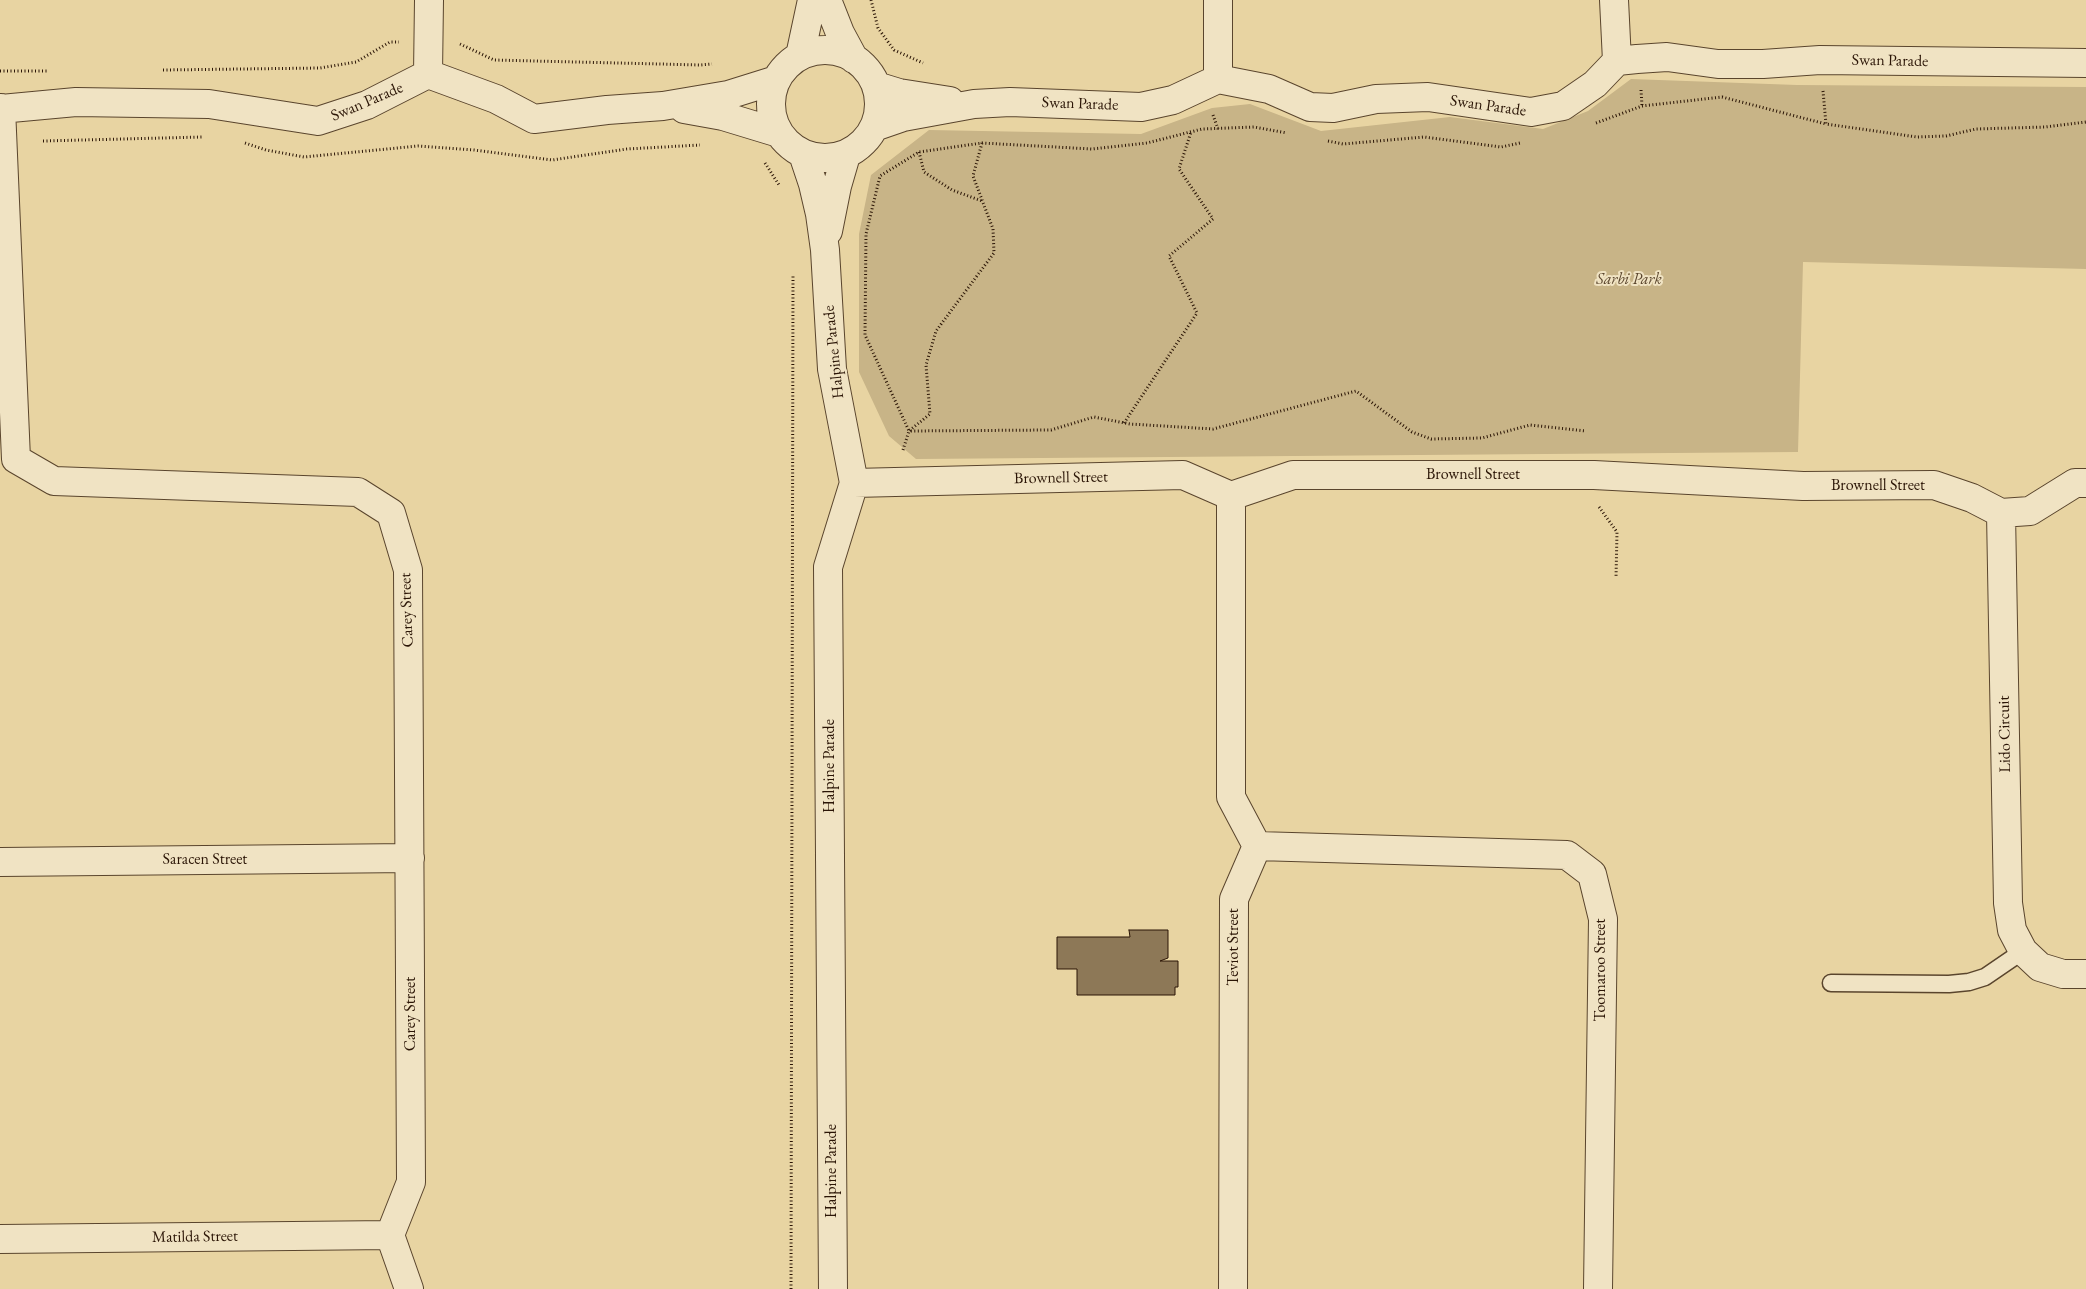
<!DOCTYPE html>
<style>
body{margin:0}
canvas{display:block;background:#e8d4a2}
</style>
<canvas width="2086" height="1289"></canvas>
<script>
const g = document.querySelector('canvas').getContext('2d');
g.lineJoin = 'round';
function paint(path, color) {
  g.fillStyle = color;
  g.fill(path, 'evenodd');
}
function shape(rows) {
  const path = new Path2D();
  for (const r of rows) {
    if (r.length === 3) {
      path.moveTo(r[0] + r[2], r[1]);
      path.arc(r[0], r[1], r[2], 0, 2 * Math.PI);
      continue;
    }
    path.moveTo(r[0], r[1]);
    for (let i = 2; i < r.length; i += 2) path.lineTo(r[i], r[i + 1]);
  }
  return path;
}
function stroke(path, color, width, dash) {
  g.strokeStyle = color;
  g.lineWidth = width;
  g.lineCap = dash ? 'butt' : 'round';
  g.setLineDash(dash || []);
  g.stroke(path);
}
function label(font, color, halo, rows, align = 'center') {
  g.font = font + ' "EB Garamond",serif';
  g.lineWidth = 4;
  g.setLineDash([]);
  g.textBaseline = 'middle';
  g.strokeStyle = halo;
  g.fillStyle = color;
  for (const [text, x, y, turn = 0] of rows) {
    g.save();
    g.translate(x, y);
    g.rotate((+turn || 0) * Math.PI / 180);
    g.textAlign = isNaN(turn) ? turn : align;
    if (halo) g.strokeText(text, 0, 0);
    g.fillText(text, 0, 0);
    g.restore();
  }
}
paint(shape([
 [1631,79,1797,85,2086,87,2086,269,1803,262,1798,452,916,459,889,436,859,372,859,234,871,175,929,130,1141,134,1212,108,1250,104,1321,131,1450,117,1543,129,1588,111]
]), '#c8b487');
const building = shape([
 [1129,930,1168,930,1168,958,1160,961,1178,961,1178,987,1175,987,1175,995,1077,995,1077,969,1057,969,1057,937,1130,937,1129,930]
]);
paint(building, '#8d7857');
stroke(building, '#2b1506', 1);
const service = shape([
 [1831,983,1949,984,1969,982,1985,977,2023,951]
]);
const minor = shape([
 [827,0,840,33,854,59],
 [1614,0,1617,61],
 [825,104,54],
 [800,56,812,0],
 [428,74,429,0],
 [1218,79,1218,0],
 [876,86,899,93,950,101],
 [1,108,16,459,54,481,358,492,391,513,408,570,411,1182,390,1235,409,1289],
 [0,109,76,102,209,104,318,121,367,105,428,74,496,99,534,119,607,110,663,106,728,95,776,80],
 [684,109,723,116,779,133],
 [874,127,903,117,974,104,1010,102,1141,107,1173,100,1218,79,1269,89,1310,107,1333,108,1376,99,1428,97,1531,112,1563,106,1595,84,1617,61,1637,59,1667,57,1718,64,1763,64,1820,60,2086,63],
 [803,154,813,184,820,214,825,250,832,369,854,483,828,567,833,1289],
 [828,231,837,186,846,155],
 [854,483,1183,475,1231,496,1293,475,1594,475,1803,486,1934,485,1972,498,2001,513,2030,511,2075,483,2086,483],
 [1231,496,1231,797,1257,846,1234,899,1233,1289],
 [2001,513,2008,903,2012,930,2023,951,2040,967,2063,974,2086,974],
 [1257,846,1567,855,1592,874,1603,919,1598,1289],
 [0,862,410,858],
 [0,1239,390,1235]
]);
stroke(service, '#5a452d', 19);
stroke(minor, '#5a452d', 30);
stroke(shape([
 [871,0,878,28,894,50,923,63],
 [460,44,494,60,700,65,712,64],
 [163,70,320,68,356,62,390,42,399,42],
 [0,71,49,71],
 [1641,90,1642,106],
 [1823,91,1826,124,1917,137,1946,136,1976,129,2045,127,2086,122],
 [1213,115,1218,129],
 [1596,123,1642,106,1722,97,1826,124],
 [43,141,202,137],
 [1328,141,1343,144,1424,137,1501,147,1520,143],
 [245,143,266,150,304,157,418,146,474,150,552,160,627,149,700,145],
 [982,143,973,176,993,229,994,253,936,331,926,365,930,414,909,431,1051,430,1094,417,1130,424,1213,429,1356,391,1412,432,1431,439,1482,438,1530,425,1586,431],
 [919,152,924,172,952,190,982,201],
 [765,163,779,185],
 [1124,423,1197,313,1169,256,1213,219,1179,169,1191,132],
 [903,450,909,431,865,335,866,234,880,176,919,152,982,143,1092,149,1147,143,1202,129,1254,127,1287,133],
 [1599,507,1617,532,1616,578],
 [791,1289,793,276]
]), '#2b1506', 3, [1, 2.5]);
stroke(service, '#f0e3c3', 16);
stroke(minor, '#f0e3c3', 28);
label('16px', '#2b1506', '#f0e3c3', [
 ["Swan Parade",1890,61,1],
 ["Swan Parade",367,102,-23],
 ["Swan Parade",1080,104,2],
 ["Swan Parade",1488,106,8],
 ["Halpine Parade",834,352,-96],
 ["Brownell Street",1473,475],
 ["Brownell Street",1061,478,-1],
 ["Brownell Street",1878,486],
 ["Carey Street",407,610,-92],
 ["Lido Circuit",2005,734,-91],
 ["Halpine Parade",830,766,-90],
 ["Saracen Street",205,860],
 ["Teviot Street",1234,947,-90],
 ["Toomaroo Street",1601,970,-90],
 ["Carey Street",411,1014,-90],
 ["Halpine Parade",832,1171,-90],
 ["Matilda Street",195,1237,-1]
]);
label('italic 16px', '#5a452d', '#f0e3c3', [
 ["Sarbi Park",1629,280]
]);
</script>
